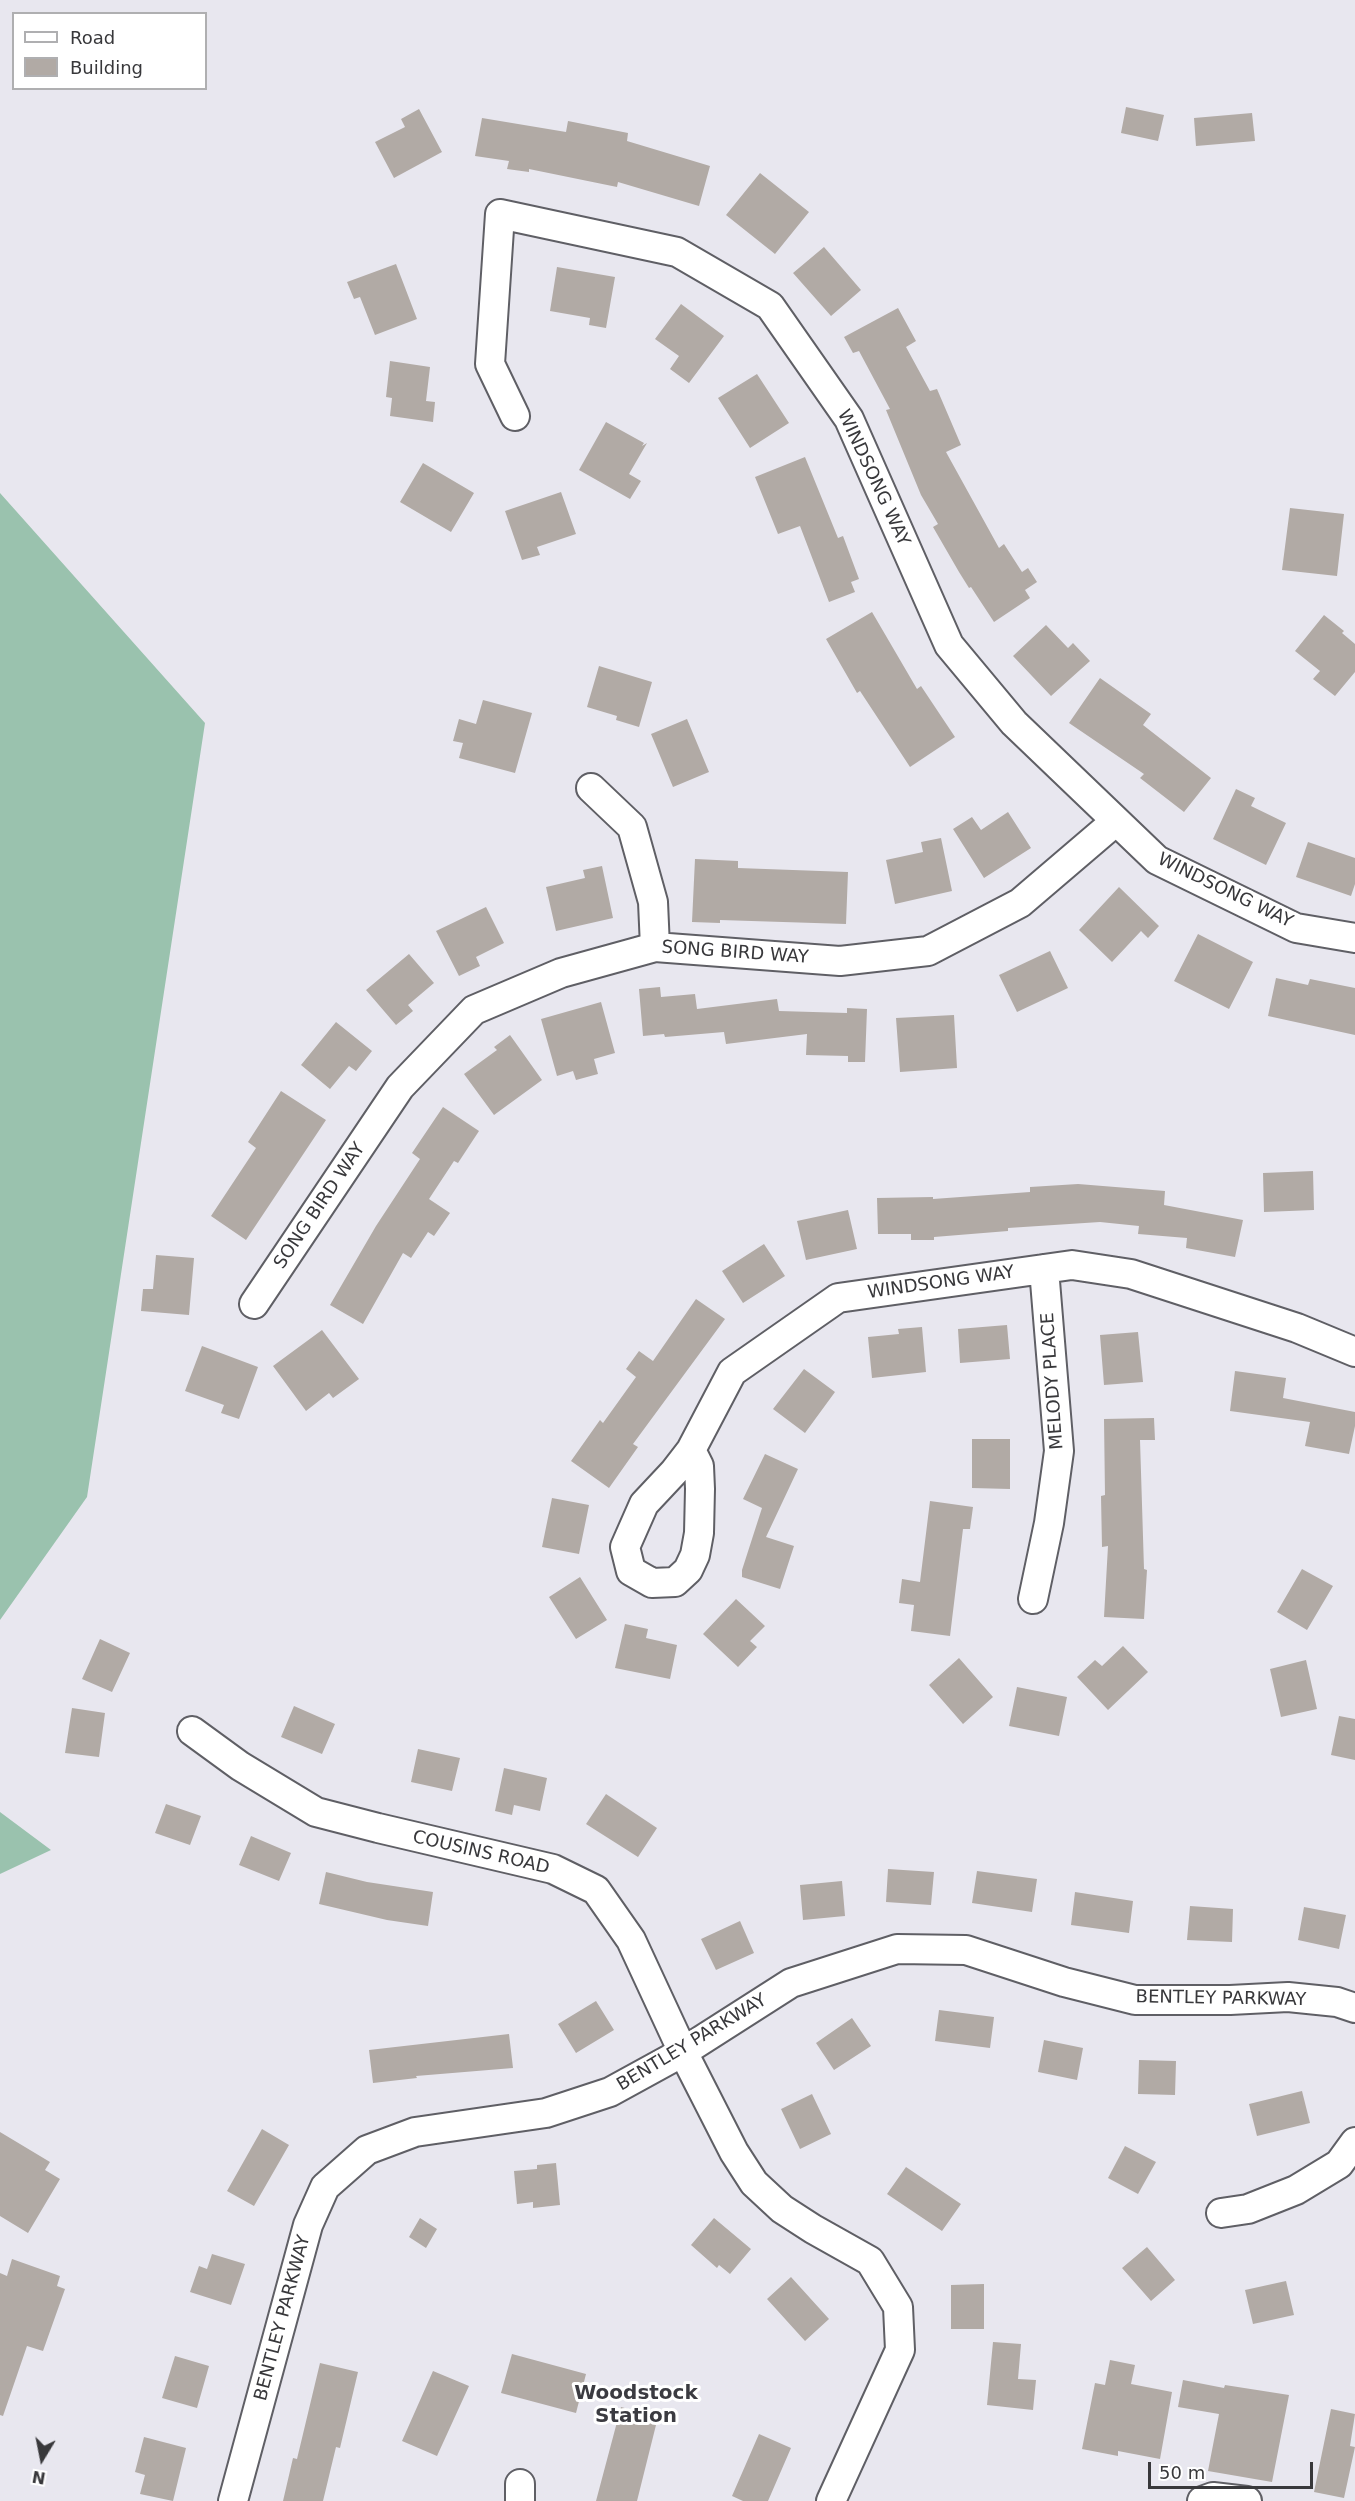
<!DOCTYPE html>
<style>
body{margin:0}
#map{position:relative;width:1355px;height:2501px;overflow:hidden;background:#e8e7ef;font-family:"DejaVu Sans",sans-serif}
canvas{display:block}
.legend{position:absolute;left:12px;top:12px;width:195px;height:78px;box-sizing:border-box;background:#fff;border:2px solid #afafb1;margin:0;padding:8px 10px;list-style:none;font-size:18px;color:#38383b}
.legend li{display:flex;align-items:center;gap:12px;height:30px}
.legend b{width:30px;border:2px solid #afafb1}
.north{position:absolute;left:12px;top:2429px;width:60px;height:60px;-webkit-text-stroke:4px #fff;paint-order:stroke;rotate:190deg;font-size:16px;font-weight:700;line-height:24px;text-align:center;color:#38383b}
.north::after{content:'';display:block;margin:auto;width:21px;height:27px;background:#38383b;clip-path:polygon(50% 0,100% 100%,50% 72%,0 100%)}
.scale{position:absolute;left:1148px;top:2462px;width:165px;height:27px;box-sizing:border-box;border:3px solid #38383b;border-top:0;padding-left:8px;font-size:18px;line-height:21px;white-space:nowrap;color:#38383b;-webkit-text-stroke:4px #fff;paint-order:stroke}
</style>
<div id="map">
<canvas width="1355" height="2501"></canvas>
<ul class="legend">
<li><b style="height:8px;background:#fff"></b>Road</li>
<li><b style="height:16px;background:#b1aaa5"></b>Building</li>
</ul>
<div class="north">N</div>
<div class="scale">50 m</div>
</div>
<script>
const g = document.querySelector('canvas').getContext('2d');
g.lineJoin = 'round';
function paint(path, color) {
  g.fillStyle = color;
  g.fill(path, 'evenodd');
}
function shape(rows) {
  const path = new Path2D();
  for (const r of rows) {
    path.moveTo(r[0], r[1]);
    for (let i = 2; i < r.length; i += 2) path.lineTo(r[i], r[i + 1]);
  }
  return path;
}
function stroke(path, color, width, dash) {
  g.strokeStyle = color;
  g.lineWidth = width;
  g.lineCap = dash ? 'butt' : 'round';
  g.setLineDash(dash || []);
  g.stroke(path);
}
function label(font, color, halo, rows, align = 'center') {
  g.font = font + ' "DejaVu Sans",sans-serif';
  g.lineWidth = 6;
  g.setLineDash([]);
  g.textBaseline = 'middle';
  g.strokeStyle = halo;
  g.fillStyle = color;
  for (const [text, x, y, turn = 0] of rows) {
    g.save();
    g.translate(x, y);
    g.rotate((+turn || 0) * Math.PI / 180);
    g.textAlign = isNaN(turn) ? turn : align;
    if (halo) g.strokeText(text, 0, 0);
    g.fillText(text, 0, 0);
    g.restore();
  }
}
paint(shape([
 [0,493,205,723,87,1497,0,1620],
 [0,1812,51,1850,0,1874]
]), '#9ac2ae');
paint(shape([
 [1126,107,1164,115,1158,141,1121,133],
 [419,109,442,152,394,178,375,142,405,127,401,119],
 [1252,113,1255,141,1196,146,1194,118],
 [482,118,566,132,568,121,628,133,627,141,710,166,699,206,618,182,617,187,529,169,529,172,507,169,509,161,475,156],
 [760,173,809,212,775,254,726,215],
 [824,247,861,290,831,316,793,273],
 [396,264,417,319,375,335,360,297,354,299,347,282],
 [557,267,615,277,606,328,589,325,590,318,550,311],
 [681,304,724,336,689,383,670,369,679,356,655,339],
 [898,308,916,341,906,347,930,391,937,389,961,445,946,452,999,548,1004,544,1022,572,1028,568,1037,582,1025,590,1030,598,994,622,971,587,969,588,959,572,933,527,938,524,921,495,886,410,890,409,859,351,853,353,844,337],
 [390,361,430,367,426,401,435,402,433,422,390,416,392,398,386,397],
 [757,374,789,423,750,448,718,398],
 [606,422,644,443,642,446,647,443,629,474,641,481,630,499,579,470],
 [805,457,838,538,843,536,859,579,851,582,855,592,829,602,800,526,778,534,755,477],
 [423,463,474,493,451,532,400,502],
 [561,492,576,534,537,547,540,555,522,560,505,511],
 [1290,508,1344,514,1337,576,1282,570],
 [872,612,917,689,921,686,955,737,910,767,860,691,857,693,826,639],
 [1324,615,1344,631,1342,633,1355,644,1355,672,1335,696,1313,679,1320,671,1295,651],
 [1046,625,1068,648,1073,643,1090,661,1051,696,1013,656],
 [599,666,652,682,639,727,616,720,617,716,587,707],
 [1100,678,1151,714,1143,725,1211,778,1184,812,1140,778,1144,774,1069,723],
 [483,700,532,713,515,773,459,758,463,743,453,741,459,719,476,724],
 [687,719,709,772,673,787,651,734],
 [1236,789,1255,798,1251,806,1286,823,1266,865,1213,839],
 [1008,812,1031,848,984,878,953,829,972,817,981,830],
 [941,838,952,891,895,904,886,860,923,852,921,842],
 [1308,842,1355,858,1355,884,1351,896,1296,877],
 [695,859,738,861,738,868,848,872,846,924,720,920,720,923,692,922],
 [602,866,613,918,556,931,546,887,585,878,583,870],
 [1119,887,1159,926,1148,938,1141,931,1112,962,1079,930],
 [486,907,504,943,476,957,480,966,459,976,436,931],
 [1198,934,1253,962,1229,1009,1174,981],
 [1050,951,1068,988,1017,1012,999,975],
 [409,954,434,983,408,1005,413,1011,396,1025,366,990],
 [1276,978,1308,985,1310,979,1355,988,1355,1035,1268,1016],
 [660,987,661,997,695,994,697,1009,777,999,779,1011,847,1013,847,1008,867,1009,865,1062,848,1062,848,1056,806,1055,807,1034,726,1044,724,1032,665,1037,664,1034,643,1036,639,989],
 [601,1002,615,1053,594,1059,598,1074,576,1080,573,1071,557,1076,541,1019],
 [954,1015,957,1068,900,1072,896,1018],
 [336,1022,372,1051,356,1071,349,1066,330,1089,301,1065],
 [510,1035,542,1080,494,1115,464,1074,497,1050,494,1047],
 [281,1091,326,1120,246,1240,211,1216,256,1148,248,1142],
 [443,1107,479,1131,458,1163,454,1161,429,1199,450,1213,434,1236,428,1232,411,1258,403,1253,363,1324,330,1305,376,1226,420,1159,412,1153],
 [1313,1171,1314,1210,1264,1212,1263,1173],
 [1078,1184,1165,1191,1164,1205,1243,1220,1235,1257,1186,1248,1187,1238,1138,1234,1139,1226,1100,1222,1008,1228,1008,1231,934,1237,934,1240,911,1240,911,1234,878,1234,877,1198,933,1197,933,1199,1030,1192,1030,1187],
 [848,1210,857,1249,806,1260,797,1221],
 [764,1244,785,1276,743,1303,722,1271],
 [156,1255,194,1258,189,1315,141,1311,143,1289,153,1289],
 [696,1299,725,1319,633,1444,638,1447,609,1488,571,1461,600,1420,603,1423,636,1377,626,1369,639,1351,653,1361],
 [1007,1325,1010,1359,960,1363,958,1329],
 [922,1327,926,1372,872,1378,868,1337,899,1334,898,1329],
 [322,1330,359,1379,333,1398,329,1393,306,1411,273,1366],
 [1138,1332,1143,1382,1104,1385,1100,1335],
 [202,1346,258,1367,239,1419,221,1413,224,1405,185,1391],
 [804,1369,835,1392,805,1433,773,1409],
 [1235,1371,1286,1378,1283,1398,1355,1412,1355,1426,1349,1454,1305,1446,1310,1422,1230,1411],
 [1154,1418,1155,1440,1140,1440,1144,1569,1147,1570,1144,1619,1104,1617,1108,1546,1102,1547,1101,1496,1105,1495,1104,1419],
 [972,1439,1010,1439,1010,1489,972,1488],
 [765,1454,798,1469,766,1537,794,1546,780,1589,742,1577,742,1570,762,1508,743,1499],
 [552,1498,589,1505,579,1554,542,1547],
 [930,1501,973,1507,970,1529,963,1529,950,1636,911,1631,914,1605,899,1603,902,1579,920,1582],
 [1302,1569,1333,1586,1307,1630,1277,1612],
 [580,1577,607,1620,576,1639,549,1597],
 [736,1599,765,1626,750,1641,757,1647,738,1667,703,1634],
 [625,1624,648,1629,646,1638,677,1645,670,1679,615,1668],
 [100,1639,130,1653,112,1692,82,1679],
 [1123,1646,1148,1672,1108,1710,1077,1677,1095,1660,1102,1666],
 [959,1658,993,1697,963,1724,929,1685],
 [1306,1660,1317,1709,1281,1717,1270,1669],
 [1017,1687,1067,1697,1059,1736,1009,1726],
 [294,1706,335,1724,322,1754,281,1737],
 [72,1708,105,1713,99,1757,65,1753],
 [1339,1716,1355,1719,1355,1760,1331,1755],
 [418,1749,460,1758,452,1791,411,1782],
 [504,1768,547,1778,540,1811,514,1805,512,1815,495,1811],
 [606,1794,657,1828,638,1857,586,1824],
 [166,1804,201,1816,190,1845,155,1833],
 [251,1836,291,1853,279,1881,239,1865],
 [888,1869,934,1872,931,1905,886,1902],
 [977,1871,1037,1879,1032,1912,972,1903],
 [326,1872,367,1882,433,1892,428,1926,387,1920,319,1904],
 [842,1881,845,1916,803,1920,800,1885],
 [1075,1892,1133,1901,1129,1933,1071,1925],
 [1190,1906,1233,1909,1232,1942,1187,1940],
 [1304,1907,1346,1915,1339,1949,1298,1940],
 [740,1921,754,1953,716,1970,701,1939],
 [596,2001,614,2030,576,2053,558,2024],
 [939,2010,994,2017,990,2048,935,2041],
 [852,2018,871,2046,834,2070,816,2043],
 [509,2034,513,2068,416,2076,417,2078,373,2083,369,2050],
 [1044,2040,1083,2048,1077,2080,1038,2072],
 [1139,2060,1176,2061,1175,2095,1138,2094],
 [1302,2091,1310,2123,1257,2136,1249,2104],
 [812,2094,831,2134,800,2149,781,2109],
 [262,2129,289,2145,254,2206,227,2191],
 [0,2132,50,2162,45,2170,60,2179,28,2233,0,2216],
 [1125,2146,1156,2162,1138,2194,1108,2178],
 [556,2163,560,2205,533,2208,533,2202,517,2204,514,2171,537,2169,537,2165],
 [906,2167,961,2204,942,2231,887,2194],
 [420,2218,437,2229,426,2248,409,2237],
 [714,2218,751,2249,730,2274,719,2265,717,2268,691,2245],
 [1147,2247,1175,2280,1151,2301,1122,2268],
 [212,2254,245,2264,231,2305,190,2292,199,2266,207,2269],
 [12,2259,60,2276,57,2286,65,2289,43,2351,27,2346,3,2416,0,2415,0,2273,7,2276],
 [791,2277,829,2319,805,2341,767,2299],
 [1286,2281,1294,2315,1253,2324,1245,2290],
 [984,2284,984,2329,951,2329,951,2285],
 [993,2342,1021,2344,1018,2379,1036,2380,1033,2410,987,2405],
 [512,2354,586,2374,576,2413,501,2393],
 [175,2356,209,2366,197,2408,162,2398],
 [1110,2360,1135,2365,1131,2384,1172,2392,1160,2459,1118,2451,1118,2456,1082,2449,1095,2383,1105,2385],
 [320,2363,358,2372,340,2448,336,2447,323,2501,283,2501,293,2458,297,2459],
 [433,2371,469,2386,437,2456,402,2441],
 [1183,2380,1224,2388,1225,2385,1289,2395,1272,2482,1208,2471,1219,2414,1178,2407],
 [621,2407,658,2417,637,2501,596,2501],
 [1331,2409,1355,2414,1350,2446,1355,2447,1344,2498,1314,2492],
 [759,2434,791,2448,768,2501,743,2501,732,2496],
 [144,2437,186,2448,173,2501,140,2494,145,2475,135,2472]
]), '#b1aaa5');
const minor = shape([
 [515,416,490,364,500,214,677,252,770,306,849,419,949,645,1014,723,1157,860,1296,928,1355,938],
 [591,788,632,827,653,902,655,947],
 [254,1304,400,1087,474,1010,561,973,655,947,840,961,928,951,1020,903,1116,821],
 [691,1450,699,1466,700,1489,699,1533,695,1555,688,1570,675,1582,652,1583,631,1571,625,1547,644,1504,674,1472,691,1450,732,1372,838,1298,1072,1265,1131,1274,1297,1328,1355,1352],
 [1033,1599,1049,1523,1059,1451,1044,1269],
 [192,1731,240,1766,316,1812,378,1828,553,1869,596,1890,631,1940,683,2052,734,2152,754,2183,782,2209,813,2229,870,2261,898,2307,900,2350,831,2501],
 [1221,2213,1248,2209,1296,2190,1339,2164,1355,2142],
 [520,2484,520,2501],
 [233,2501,308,2225,325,2187,367,2150,415,2132,546,2113,610,2092,683,2052,791,1983,897,1949,966,1950,1064,1982,1135,2000,1230,2000,1288,1997,1337,2002,1355,2008],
 [1202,2501,1213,2497,1247,2501]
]);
stroke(minor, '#5f5f65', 32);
stroke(minor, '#fff', 28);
label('18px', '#38383b', '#fff', [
 ["WINDSONG WAY",873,478,65],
 ["WINDSONG WAY",1225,891,26],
 ["SONG BIRD WAY",735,953,4],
 ["SONG BIRD WAY",320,1206,-56],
 ["WINDSONG WAY",941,1283,-8],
 ["MELODY PLACE",1053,1381,-94],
 ["COUSINS ROAD",481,1853,13],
 ["BENTLEY PARKWAY",1221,1999,1],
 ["BENTLEY PARKWAY",692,2043,-31],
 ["BENTLEY PARKWAY",283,2318,-75]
]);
label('bold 20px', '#3b3b41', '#fff', [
 ["Woodstock",636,2394],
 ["Station",636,2417]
]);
</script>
